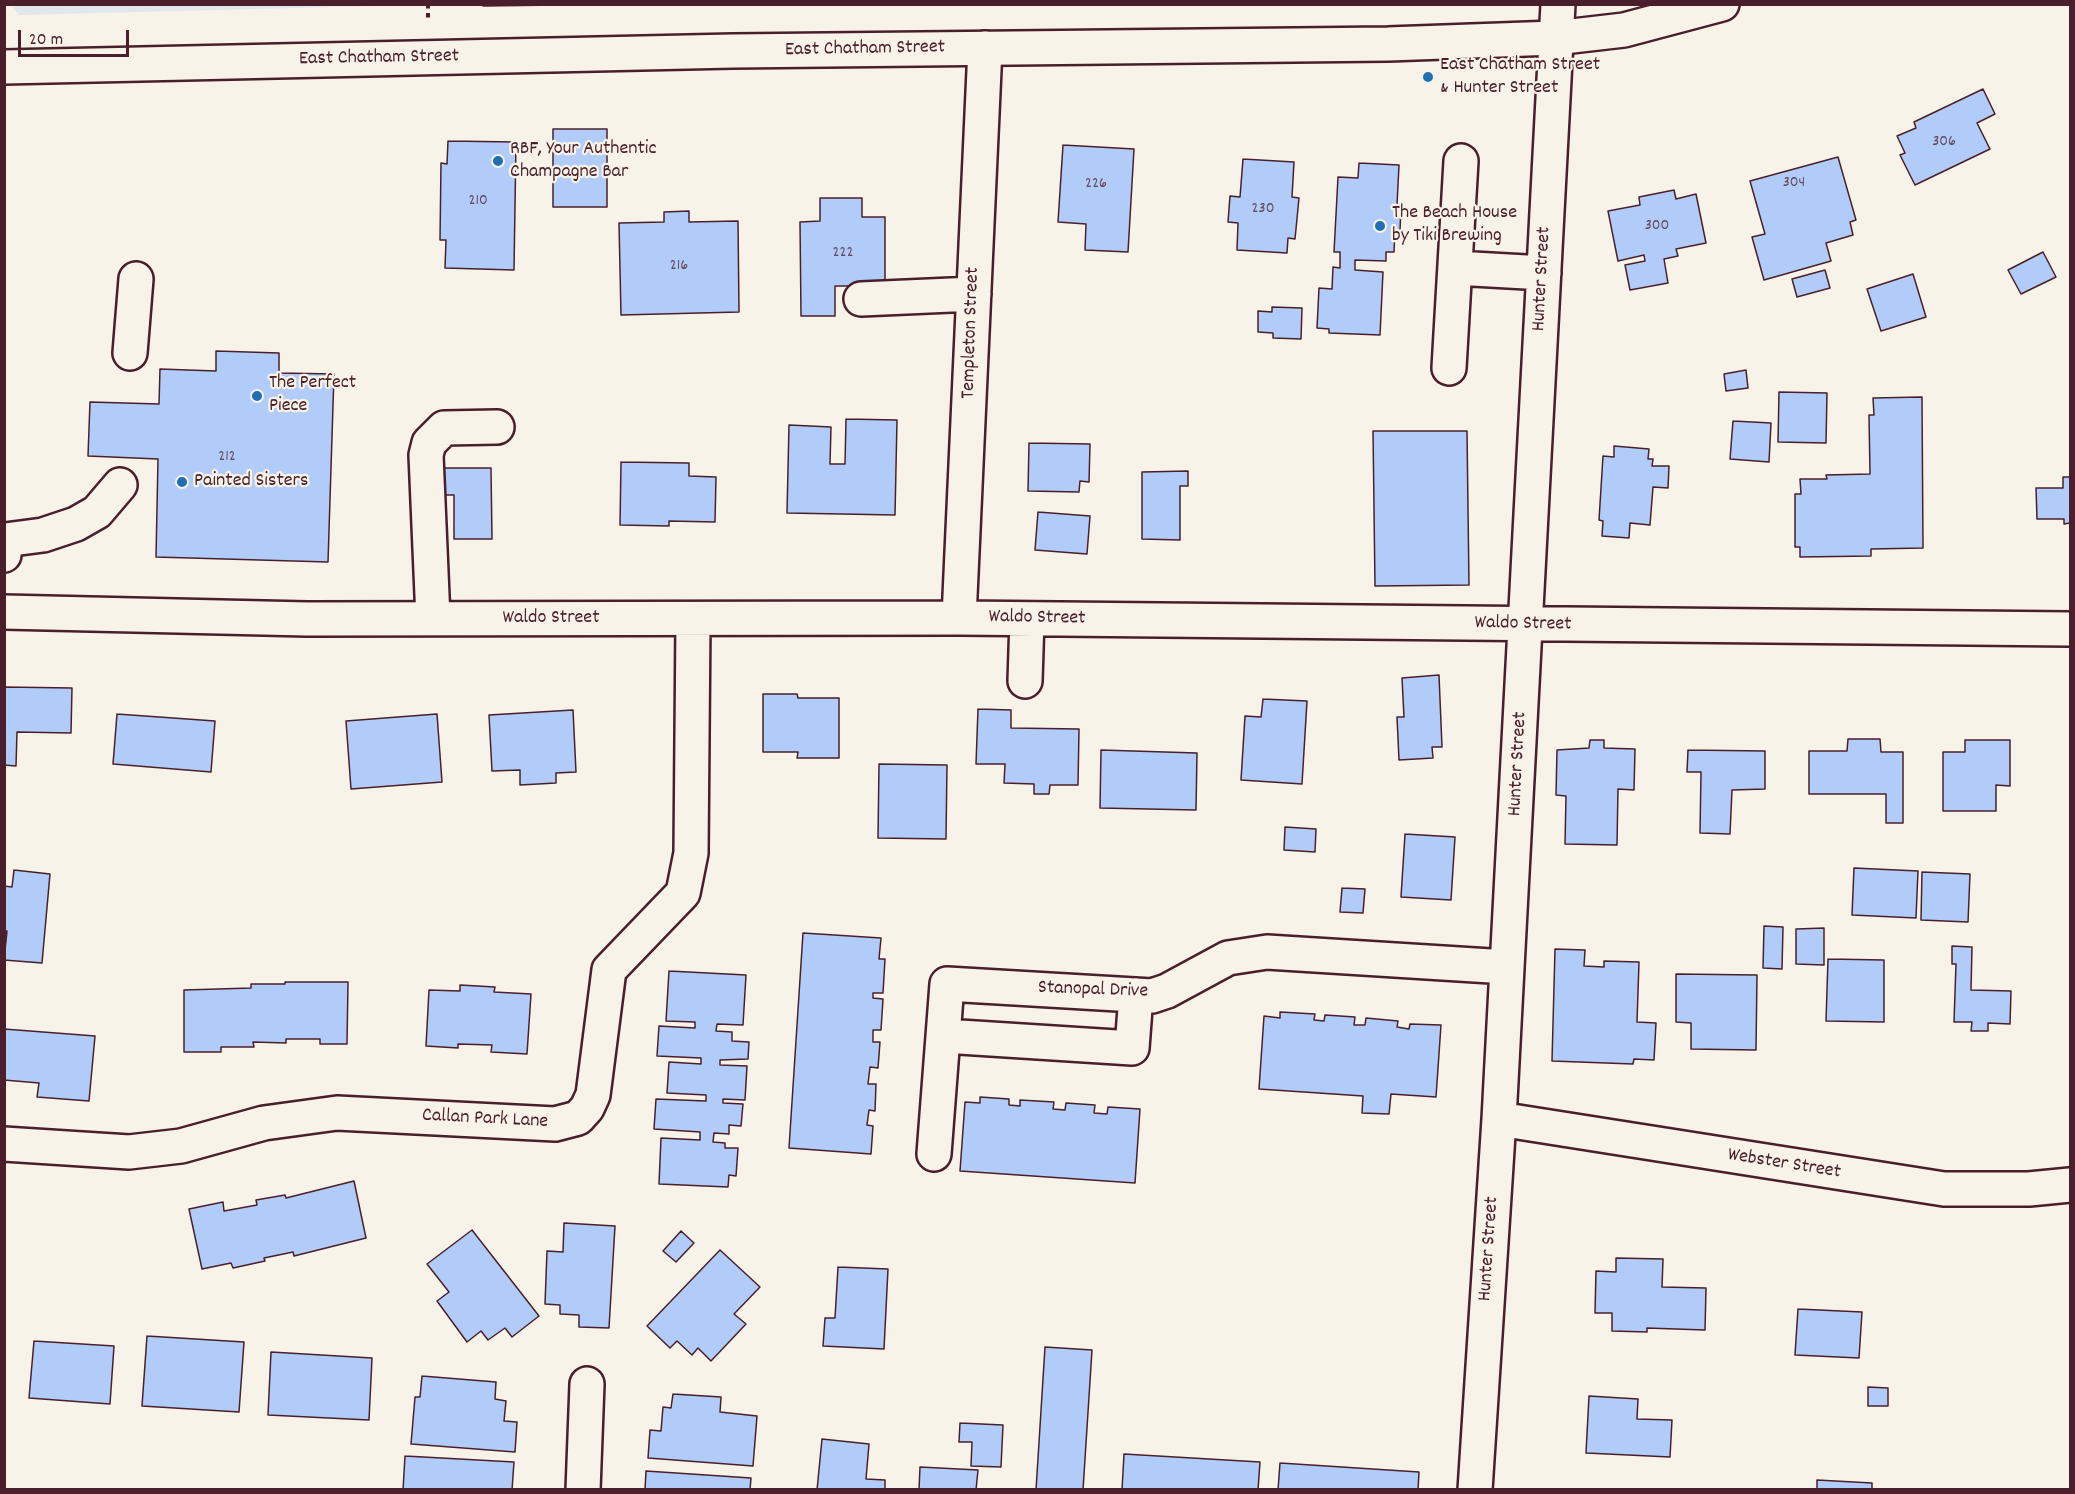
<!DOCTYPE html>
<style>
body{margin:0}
#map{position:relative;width:2075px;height:1494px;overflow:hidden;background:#f7f3e8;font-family:Dekko,sans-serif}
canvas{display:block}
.frame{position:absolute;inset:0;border:6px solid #4a1f2b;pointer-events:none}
.scale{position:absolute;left:18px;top:30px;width:111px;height:27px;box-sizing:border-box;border:3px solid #4a1f2b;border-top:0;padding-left:8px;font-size:18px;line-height:21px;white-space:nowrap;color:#4a1f2b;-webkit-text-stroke:4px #f7f3e8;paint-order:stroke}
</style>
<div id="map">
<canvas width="2075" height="1494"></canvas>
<div class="frame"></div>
<div class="scale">20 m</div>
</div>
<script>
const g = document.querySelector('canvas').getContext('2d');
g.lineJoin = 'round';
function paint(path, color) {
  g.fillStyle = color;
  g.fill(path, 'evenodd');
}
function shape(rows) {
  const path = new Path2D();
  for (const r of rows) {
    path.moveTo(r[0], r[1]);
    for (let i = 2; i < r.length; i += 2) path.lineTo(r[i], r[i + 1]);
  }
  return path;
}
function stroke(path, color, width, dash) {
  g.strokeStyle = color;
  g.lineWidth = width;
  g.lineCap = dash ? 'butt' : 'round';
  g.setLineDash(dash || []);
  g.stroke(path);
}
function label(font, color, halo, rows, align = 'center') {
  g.font = font + ' Dekko,sans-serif';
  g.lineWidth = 4.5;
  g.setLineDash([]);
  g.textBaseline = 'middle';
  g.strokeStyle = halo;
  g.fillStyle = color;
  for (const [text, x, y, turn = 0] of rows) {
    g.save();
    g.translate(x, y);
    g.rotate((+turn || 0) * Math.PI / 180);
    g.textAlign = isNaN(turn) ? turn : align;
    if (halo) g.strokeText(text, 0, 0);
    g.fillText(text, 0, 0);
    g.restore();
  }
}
paint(shape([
 [11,5,721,5,417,5,19,15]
]), '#e2e7ed');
const building = shape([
 [483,4,560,4,560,5,483,6,483,4],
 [1983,89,1995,114,1977,123,1990,149,1915,185,1900,155,1905,153,1897,136,1916,128,1914,122,1983,89],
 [553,129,607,129,607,207,553,207,553,129],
 [448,141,516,142,514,270,445,268,446,240,440,240,441,163,447,164,448,141],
 [1063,145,1134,149,1128,252,1085,250,1086,224,1058,222,1063,145],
 [1838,157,1856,220,1850,222,1853,235,1826,243,1831,261,1764,280,1752,237,1765,234,1750,181,1838,157],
 [1243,159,1294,162,1292,197,1299,198,1295,239,1288,238,1287,253,1237,250,1238,223,1228,222,1230,196,1240,197,1243,159],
 [1359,163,1399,165,1397,205,1401,205,1400,231,1395,231,1394,252,1386,252,1386,261,1355,260,1355,270,1383,272,1380,335,1329,333,1329,329,1317,328,1319,288,1332,289,1333,267,1340,268,1340,252,1334,252,1338,177,1358,178,1359,163],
 [1674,190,1676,199,1696,194,1706,243,1676,249,1678,256,1664,259,1668,283,1630,290,1625,265,1645,261,1644,255,1618,261,1608,211,1640,205,1639,197,1674,190],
 [820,198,862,198,862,217,885,217,885,286,835,286,835,316,801,316,800,222,820,221,820,198],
 [689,211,689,222,738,221,739,312,621,315,619,223,664,222,664,212,689,211],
 [2043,252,2056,277,2021,294,2008,270,2043,252],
 [1825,270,1830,288,1797,297,1792,279,1825,270],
 [1913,274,1926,317,1881,331,1867,289,1913,274],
 [1272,307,1302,308,1301,339,1273,338,1273,333,1258,332,1258,311,1272,312,1272,307],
 [216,351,279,353,279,373,334,374,328,562,156,557,158,459,88,456,90,402,159,404,160,369,216,371,216,351],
 [1746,370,1748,388,1726,391,1724,374,1746,370],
 [1779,392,1827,393,1826,443,1778,442,1779,392],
 [1922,397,1923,548,1871,549,1871,556,1800,557,1800,547,1795,547,1795,494,1801,494,1800,479,1827,479,1826,475,1870,474,1869,415,1874,415,1873,398,1922,397],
 [846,419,897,420,895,515,787,513,789,425,831,427,830,464,845,464,846,419],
 [1733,421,1771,423,1769,462,1730,459,1733,421],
 [1373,431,1467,431,1469,585,1375,586,1373,431],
 [1029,443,1090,444,1089,482,1080,481,1079,492,1028,491,1029,443],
 [1614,446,1649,449,1648,459,1653,459,1652,466,1669,466,1668,488,1653,487,1650,525,1630,523,1629,538,1602,536,1603,521,1599,520,1603,456,1614,457,1614,446],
 [621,462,689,463,689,476,716,477,715,522,669,521,669,526,620,525,621,462],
 [432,468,491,468,492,539,454,539,454,495,432,495,432,468],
 [1188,471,1188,486,1180,486,1180,540,1142,539,1142,472,1188,471],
 [2063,477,2070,477,2070,523,2064,524,2064,519,2037,519,2036,488,2063,488,2063,477],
 [1038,512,1090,516,1087,554,1035,550,1038,512],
 [1439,675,1442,747,1432,747,1433,758,1399,760,1397,717,1404,717,1402,678,1439,675],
 [4,687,72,688,71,733,17,732,16,766,4,765,4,687],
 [763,694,797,694,798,698,839,698,839,758,797,758,798,752,763,752,763,694],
 [1263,699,1307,701,1302,784,1241,780,1245,716,1261,717,1263,699],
 [978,709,1011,710,1011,728,1079,729,1078,785,1050,785,1049,794,1034,794,1034,784,1004,783,1005,764,976,764,978,709],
 [573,710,576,772,556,773,556,783,520,785,520,770,492,771,489,715,573,710],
 [117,714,215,721,211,772,113,764,117,714],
 [437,714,442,782,351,789,346,721,437,714],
 [1848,739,1880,739,1881,752,1903,752,1903,823,1886,823,1886,794,1809,794,1809,751,1847,751,1848,739],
 [1590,740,1604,740,1604,748,1635,749,1634,790,1618,789,1617,845,1565,844,1566,796,1556,795,1557,750,1589,748,1590,740],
 [1965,740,2010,740,2010,786,1996,785,1996,811,1943,811,1943,752,1965,752,1965,740],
 [1101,750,1197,753,1196,810,1100,808,1101,750],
 [1688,750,1765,751,1765,789,1732,790,1730,834,1700,833,1701,772,1687,772,1688,750],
 [879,764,947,765,946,839,878,838,879,764],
 [1285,827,1316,829,1315,852,1284,850,1285,827],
 [1405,834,1455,837,1451,900,1401,897,1405,834],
 [1854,868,1918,871,1916,918,1852,915,1854,868],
 [14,870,50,874,42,963,4,960,7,931,4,931,4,886,12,887,14,870],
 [1922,872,1970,874,1968,922,1921,920,1922,872],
 [1342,888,1365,889,1363,913,1340,912,1342,888],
 [1764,926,1783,927,1782,969,1763,968,1764,926],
 [1824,928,1824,965,1796,964,1796,929,1824,928],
 [803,933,881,938,879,959,885,959,883,993,873,993,873,998,883,999,881,1030,873,1030,873,1042,880,1042,878,1068,870,1067,868,1084,876,1084,875,1111,869,1110,867,1125,873,1126,871,1154,789,1148,803,933],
 [1952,946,1972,947,1971,990,2011,991,2010,1024,1988,1023,1988,1031,1971,1031,1972,1022,1954,1022,1956,964,1952,964,1952,946],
 [1555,949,1585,950,1584,966,1604,967,1604,961,1639,962,1637,1022,1656,1023,1654,1060,1634,1059,1633,1064,1552,1061,1555,949],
 [1828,959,1884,960,1884,1022,1826,1021,1828,959],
 [669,971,746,975,743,1025,717,1024,716,1031,732,1032,732,1041,749,1042,748,1059,720,1060,720,1065,747,1066,745,1100,723,1099,723,1103,743,1104,741,1126,729,1125,729,1134,714,1133,713,1142,725,1143,725,1148,738,1148,736,1176,729,1175,728,1187,659,1184,661,1138,700,1140,700,1132,654,1129,656,1099,706,1101,706,1095,667,1093,669,1062,701,1064,701,1058,657,1056,659,1026,695,1028,695,1022,666,1021,669,971],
 [1676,974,1757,975,1756,1050,1691,1049,1691,1023,1676,1022,1676,974],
 [285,982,348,982,347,1044,320,1044,320,1039,286,1039,286,1043,253,1042,254,1047,221,1047,221,1052,184,1052,184,990,251,988,251,984,285,984,285,982],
 [460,985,495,987,494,992,531,994,527,1054,491,1052,492,1045,458,1044,458,1048,426,1046,429,990,460,991,460,985],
 [1280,1012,1315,1014,1314,1020,1324,1021,1325,1015,1355,1017,1354,1025,1365,1025,1366,1018,1398,1021,1397,1027,1409,1029,1410,1024,1441,1025,1436,1097,1391,1094,1389,1114,1362,1113,1363,1096,1259,1089,1264,1016,1280,1018,1280,1012],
 [4,1029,95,1036,89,1101,37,1097,39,1083,4,1080,4,1029],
 [980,1097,1009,1099,1009,1105,1020,1106,1020,1100,1054,1102,1053,1109,1065,1110,1066,1103,1095,1105,1094,1113,1107,1114,1108,1107,1140,1109,1135,1183,960,1171,965,1102,980,1103,980,1097],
 [354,1181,366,1238,294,1256,293,1252,264,1258,265,1261,233,1268,231,1263,202,1269,189,1209,223,1202,224,1211,257,1205,256,1200,285,1195,286,1198,354,1181],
 [564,1223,615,1226,609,1328,579,1327,579,1315,560,1314,560,1305,545,1304,547,1251,563,1252,564,1223],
 [472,1230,539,1316,512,1337,505,1328,488,1340,481,1331,467,1342,437,1301,449,1292,427,1264,472,1230],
 [681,1231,694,1243,676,1262,663,1251,681,1231],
 [720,1250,760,1287,734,1314,746,1324,711,1361,698,1348,692,1355,677,1341,670,1348,647,1326,720,1250],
 [1616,1258,1663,1259,1662,1287,1706,1288,1705,1330,1647,1328,1647,1332,1612,1331,1612,1313,1595,1313,1596,1271,1616,1272,1616,1258],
 [838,1267,888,1269,884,1349,823,1346,825,1318,835,1318,838,1267],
 [1798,1309,1862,1312,1859,1358,1795,1355,1798,1309],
 [147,1336,244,1342,239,1412,142,1406,147,1336],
 [34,1341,114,1346,110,1404,29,1398,34,1341],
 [1045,1347,1092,1350,1083,1490,1036,1490,1045,1347],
 [271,1352,372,1358,369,1420,268,1415,271,1352],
 [422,1376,496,1382,495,1399,506,1401,504,1421,517,1422,515,1452,411,1444,415,1397,420,1397,422,1376],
 [1868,1387,1888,1388,1888,1406,1868,1406,1868,1387],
 [673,1394,721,1397,720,1412,757,1416,753,1466,648,1458,650,1430,661,1431,663,1407,671,1408,673,1394],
 [1589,1396,1638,1399,1637,1419,1672,1420,1670,1457,1586,1453,1589,1396],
 [960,1423,1003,1425,1001,1467,971,1466,972,1442,959,1442,960,1423],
 [822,1439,869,1444,866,1479,885,1480,885,1490,817,1490,822,1439],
 [1124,1454,1260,1462,1258,1490,1122,1490,1124,1454],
 [405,1456,514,1462,512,1490,403,1490,405,1456],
 [1280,1463,1419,1472,1418,1490,1278,1490,1280,1463],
 [920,1467,978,1470,976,1490,919,1490,920,1467],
 [646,1471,751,1478,750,1490,645,1490,646,1471],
 [1817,1480,1872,1483,1872,1490,1817,1490,1817,1480]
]);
paint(building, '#b2ccf9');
stroke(building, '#4a1f2b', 1.5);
const minor = shape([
 [1455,268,1544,273],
 [861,299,974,294],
 [130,353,136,279],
 [1449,368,1461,161],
 [4,555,5,540,43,535,76,524,97,512,120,485],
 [4,612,307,619,959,618,2070,629],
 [959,618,985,48],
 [433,619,426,455,429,443,444,428,497,427],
 [1025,681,1027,619],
 [944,1036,1132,1048,1136,995],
 [1499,1119,1944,1189,2029,1189,2070,1185],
 [4,1144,129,1152,181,1146,264,1123,337,1113,555,1124,578,1118,587,1108,593,1095,609,970,683,893,691,853,693,620],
 [934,1154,947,984,1152,996,1167,991,1228,958,1267,952,1507,967],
 [583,1490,587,1384],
 [1475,1490,1499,1119,1558,4]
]);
const major = shape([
 [4,67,733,51,1388,44,1555,38,1624,30,1722,4]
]);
stroke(minor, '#4a1f2b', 38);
stroke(major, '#4a1f2b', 38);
stroke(shape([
 [428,4,428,18]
]), '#4a1f2b', 4, [4.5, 4.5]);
stroke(minor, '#f7f3e8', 33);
stroke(major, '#f7f3e8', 33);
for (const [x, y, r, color] of [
 [1428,77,6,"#1f6fb2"],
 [498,161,6,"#1f6fb2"],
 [1380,226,6,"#1f6fb2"],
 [257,396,6,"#1f6fb2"],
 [182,482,6,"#1f6fb2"]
]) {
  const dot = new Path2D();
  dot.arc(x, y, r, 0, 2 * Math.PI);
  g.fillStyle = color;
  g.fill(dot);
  stroke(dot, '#f7f3e8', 2);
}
label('16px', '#644a5e', null, [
 ["306",1944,143],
 ["304",1794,184],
 ["226",1096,185],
 ["210",478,202],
 ["230",1263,210],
 ["300",1657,227],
 ["222",843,254],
 ["216",679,267],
 ["212",227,458]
]);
label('20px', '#4a1f2b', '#f7f3e8', [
 ["East Chatham Street",865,50,-1],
 ["East Chatham Street",379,59,-1],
 ["Hunter Street",1543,279,-87],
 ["Templeton Street",972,333,-88],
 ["Waldo Street",551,619],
 ["Waldo Street",1037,619,1],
 ["Waldo Street",1523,625,1],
 ["Hunter Street",1519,764,-87],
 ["Stanopal Drive",1093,991,2],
 ["Callan Park Lane",485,1120,3],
 ["Webster Street",1784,1165,9],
 ["Hunter Street",1490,1249,-86]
]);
label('20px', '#4a1f2b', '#f7f3e8', [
 ["East Chatham Street",1440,66],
 ["& Hunter Street",1440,89],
 ["RBF, Your Authentic",510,150],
 ["Champagne Bar",510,173],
 ["The Beach House",1392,214],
 ["by Tiki Brewing",1392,237],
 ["The Perfect",269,384],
 ["Piece",269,407],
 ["Painted Sisters",194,482]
], 'left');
</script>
